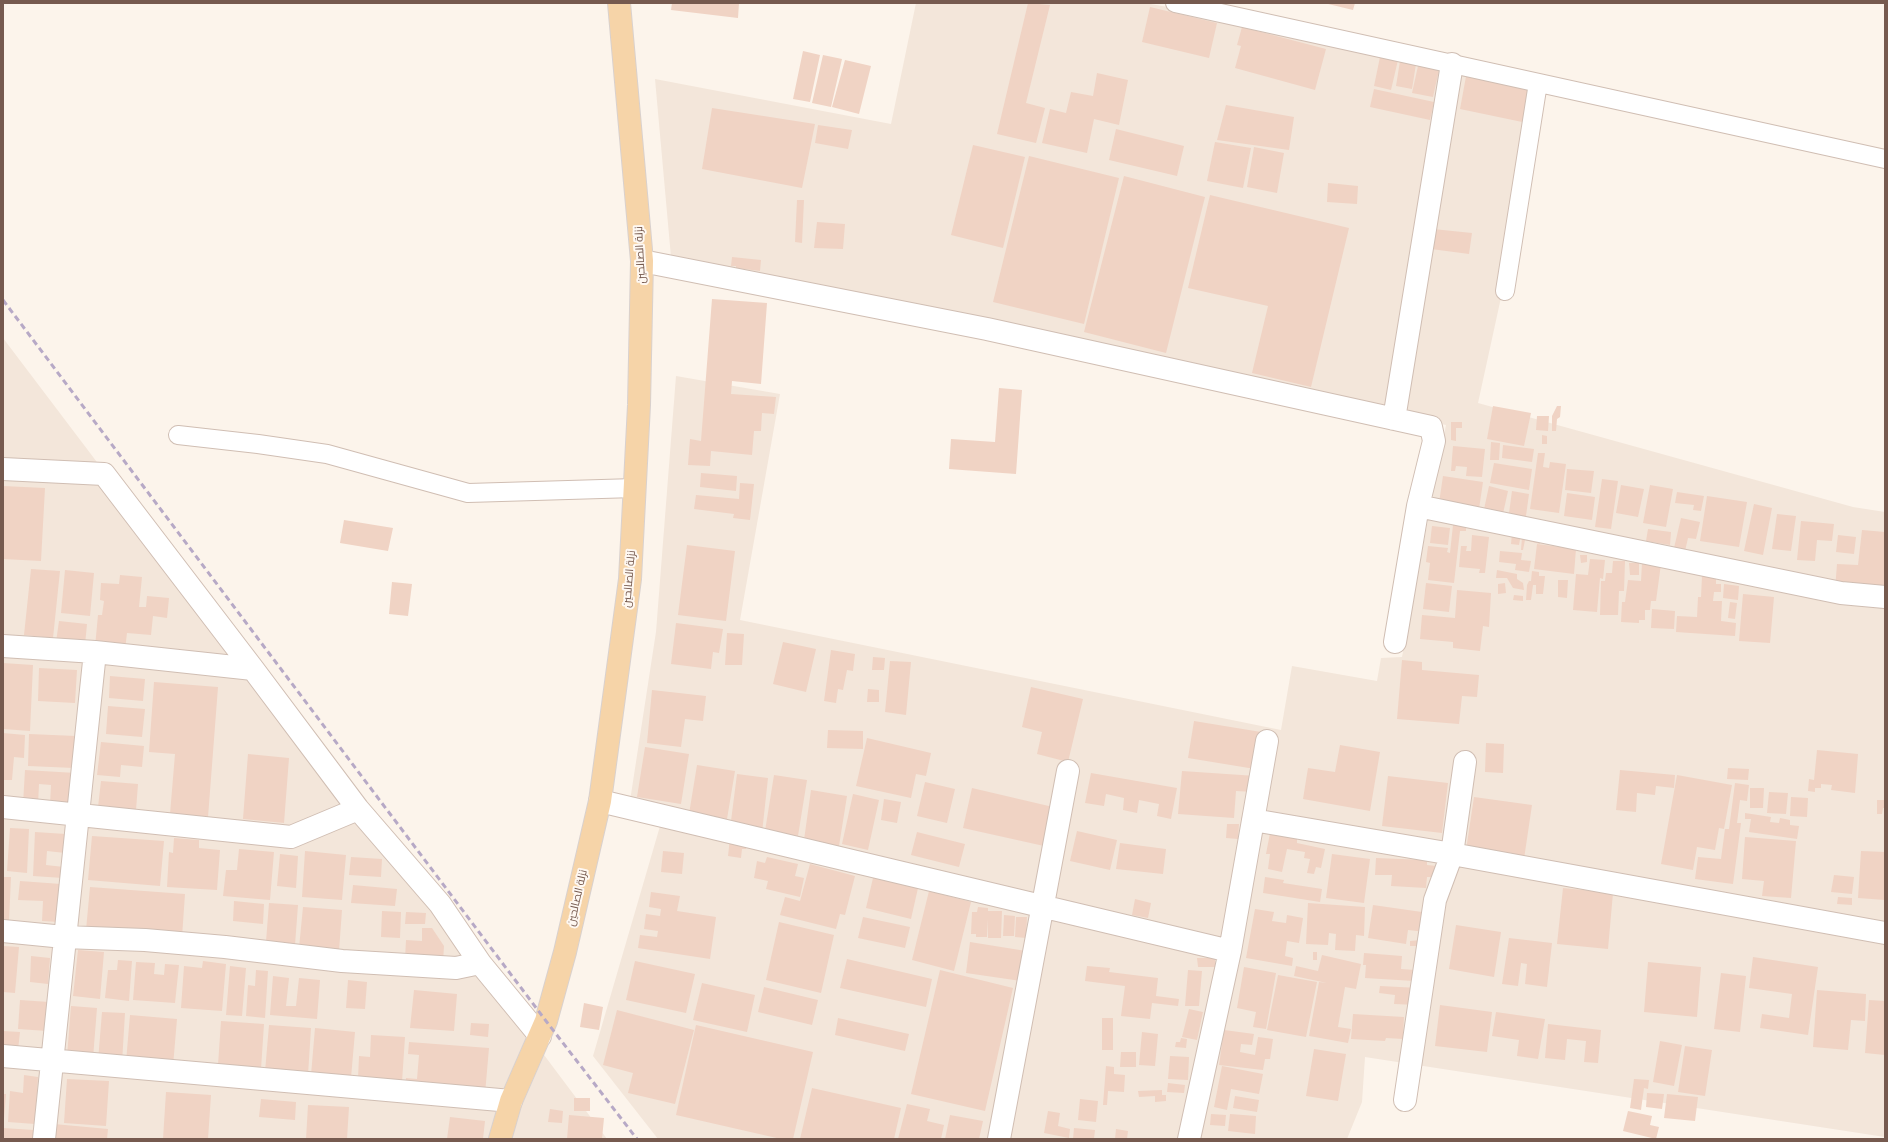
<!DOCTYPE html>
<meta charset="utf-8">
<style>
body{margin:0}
#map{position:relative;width:1888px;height:1142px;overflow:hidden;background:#fcf4eb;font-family:"Golos Text",sans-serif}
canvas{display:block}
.frame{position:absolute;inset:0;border:4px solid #765a4f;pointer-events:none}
</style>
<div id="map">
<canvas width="1888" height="1142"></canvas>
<div class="frame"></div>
</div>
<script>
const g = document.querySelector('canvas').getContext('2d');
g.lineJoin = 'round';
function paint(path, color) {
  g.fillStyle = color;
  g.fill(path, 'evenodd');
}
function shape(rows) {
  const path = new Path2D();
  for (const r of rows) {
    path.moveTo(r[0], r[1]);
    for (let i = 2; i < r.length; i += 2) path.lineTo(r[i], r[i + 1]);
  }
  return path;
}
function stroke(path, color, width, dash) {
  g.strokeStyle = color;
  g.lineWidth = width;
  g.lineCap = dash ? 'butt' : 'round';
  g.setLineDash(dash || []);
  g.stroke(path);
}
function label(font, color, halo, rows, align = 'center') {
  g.font = font + ' "Golos Text",Cairo,sans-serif';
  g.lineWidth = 4;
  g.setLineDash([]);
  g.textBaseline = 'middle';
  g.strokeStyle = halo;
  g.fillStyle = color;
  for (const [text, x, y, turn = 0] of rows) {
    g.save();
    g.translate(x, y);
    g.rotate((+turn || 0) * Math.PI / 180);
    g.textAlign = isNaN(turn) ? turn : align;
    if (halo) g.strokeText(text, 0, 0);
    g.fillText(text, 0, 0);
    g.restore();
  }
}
paint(shape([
 [916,3,1145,3,1213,15,1537,84,1507,270,1478,403,1853,507,1885,512,1885,1137,1365,1057,1362,1102,1347,1139,658,1139,593,1056,665,809,630,801,656,632,676,376,780,394,740,620,1281,730,1292,666,1377,681,1381,658,1402,657,1446,425,992,320,671,257,655,79,891,124],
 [3,338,383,840,607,1139,3,1139]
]), '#f3e6da');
paint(shape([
 [672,3,739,3,738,18,671,10],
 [1028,3,1050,5,1026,103,1045,108,1036,143,997,134],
 [1324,3,1355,3,1353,10],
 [1150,7,1217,23,1209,58,1142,42],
 [1242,27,1326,49,1315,90,1235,68,1241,46,1237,45],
 [803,51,820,55,810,102,793,99],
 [823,55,842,59,831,107,812,103],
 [1380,57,1398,60,1391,90,1374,86],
 [845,60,871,66,859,114,832,107],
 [1400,61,1416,64,1412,89,1396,86],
 [1418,66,1439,70,1433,97,1412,93],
 [1467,71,1535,85,1527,123,1460,109],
 [1097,73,1128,80,1119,125,1094,119,1087,153,1042,143,1050,109,1066,113,1071,92,1093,96],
 [1374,89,1434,102,1430,120,1370,107],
 [1226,105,1294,117,1289,150,1217,140],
 [712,108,815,124,802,188,702,169],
 [818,125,852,130,848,149,815,143],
 [1116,129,1184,146,1177,176,1109,160],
 [1215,142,1251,148,1243,188,1207,181],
 [973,145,1025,157,1003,248,951,235],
 [1254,147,1284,153,1277,193,1247,187],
 [1029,156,1119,178,1084,324,993,302],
 [1124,176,1205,197,1166,353,1084,332],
 [1328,183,1358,186,1357,204,1327,202],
 [1210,195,1349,228,1311,387,1252,373,1268,306,1188,288],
 [797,200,804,200,802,243,795,242],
 [817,222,845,224,843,249,814,248],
 [1433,229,1472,233,1469,254,1431,249],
 [732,257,761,260,760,271,736,268,736,266,731,266],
 [712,299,767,303,761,384,732,381,731,394,776,397,774,414,762,413,761,431,754,431,752,455,711,451,710,466,688,465,690,439,701,441],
 [999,388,1022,390,1016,474,949,469,951,439,995,442],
 [1493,406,1531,413,1524,446,1487,439],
 [1557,406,1561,406,1560,417,1557,419,1556,431,1552,431,1552,416],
 [1537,416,1549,416,1548,431,1536,430],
 [1451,422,1462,422,1462,428,1456,428,1456,441,1451,440],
 [1542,435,1547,436,1547,444,1542,444],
 [1491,442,1500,443,1499,460,1490,460],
 [1503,445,1534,449,1532,462,1502,458],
 [1453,446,1485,449,1482,477,1466,476,1467,467,1456,466,1455,471,1451,471],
 [1538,453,1545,453,1543,467,1549,468,1550,462,1566,464,1559,513,1530,509],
 [1494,463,1532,469,1529,490,1490,483],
 [1567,469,1594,471,1591,493,1565,490],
 [701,473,737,476,736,491,700,487],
 [1443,476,1483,482,1479,509,1439,503],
 [1602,479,1618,481,1611,529,1595,527],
 [740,483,754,484,750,520,733,518,734,514,694,509,696,495,739,499],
 [1621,485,1644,489,1638,517,1616,513],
 [1650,485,1673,489,1666,527,1643,523],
 [3,486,45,488,41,561,3,559],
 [1489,486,1508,491,1502,518,1483,514],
 [1512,491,1529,494,1525,523,1508,521],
 [1677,492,1704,496,1701,511,1693,510,1694,505,1675,503],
 [1567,493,1595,497,1592,520,1564,516],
 [1707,496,1747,502,1739,547,1700,541],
 [1754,504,1772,508,1763,555,1744,551],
 [1777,514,1796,516,1791,551,1772,549],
 [1681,518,1700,522,1696,539,1688,538,1685,551,1674,548],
 [344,520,393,528,388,551,340,543],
 [1801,521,1834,524,1832,541,1817,540,1815,561,1797,560],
 [1453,525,1466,526,1466,531,1460,531,1454,583,1428,580,1430,563,1426,562,1428,546,1448,548,1447,552,1450,553],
 [1432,526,1450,528,1448,545,1430,543],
 [1648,529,1671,532,1670,545,1646,541],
 [1862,530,1885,532,1885,594,1835,590,1837,564,1858,565],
 [1512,533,1521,534,1519,545,1511,544],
 [1472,535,1489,537,1485,573,1479,573,1480,569,1459,567,1461,546,1467,546,1466,551,1471,551],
 [1838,535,1856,537,1854,554,1836,552],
 [1522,537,1540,538,1540,544,1525,540,1523,550,1521,550],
 [1537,544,1576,549,1574,574,1534,569],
 [687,545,735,551,726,621,678,615],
 [1500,551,1522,553,1521,560,1531,561,1529,572,1515,570,1516,564,1499,562],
 [1580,555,1587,555,1587,562,1581,563],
 [1590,559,1605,560,1603,579,1600,578,1597,612,1573,610,1576,574,1588,575],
 [1613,561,1625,561,1624,591,1619,591,1618,615,1600,615,1601,581,1605,581,1606,573,1612,573],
 [1629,563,1639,563,1639,575,1630,575],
 [1642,563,1661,564,1656,601,1651,601,1650,610,1645,610,1645,620,1639,620,1639,623,1621,622,1622,602,1625,602,1628,580,1641,581],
 [31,569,60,571,53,638,24,635],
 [65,570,94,573,90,616,61,613],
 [1497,570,1517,574,1517,579,1523,583,1524,590,1513,588,1507,578,1496,578],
 [1532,571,1539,572,1539,576,1545,576,1543,594,1536,594,1536,585,1533,585,1531,600,1526,600,1527,585,1529,581,1531,581],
 [120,575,142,577,139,607,146,607,147,596,169,598,167,618,153,616,151,635,127,633,125,650,95,647,98,615,102,615,104,601,100,600,101,583,119,584],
 [1702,576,1716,577,1716,584,1721,584,1721,592,1714,592,1713,601,1722,601,1721,621,1736,623,1735,636,1676,632,1677,616,1697,617,1698,597,1701,597],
 [1558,580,1568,580,1567,598,1558,597],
 [392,582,412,584,408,616,389,614],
 [1426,583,1452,586,1449,612,1423,609],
 [1505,583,1506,593,1498,594,1498,584],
 [1724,584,1739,586,1738,600,1723,598],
 [1457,590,1491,593,1489,627,1483,626,1480,651,1453,648,1453,642,1420,639,1422,615,1455,618],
 [1743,594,1774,597,1770,643,1739,641],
 [1514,595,1523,596,1523,601,1513,600],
 [1730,602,1737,603,1735,619,1728,618],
 [1652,609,1675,611,1674,629,1651,628],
 [59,621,87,624,85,645,56,642],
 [676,623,723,629,719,653,713,652,711,669,671,664],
 [727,633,744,634,742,665,725,665],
 [783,642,816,649,806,692,773,684],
 [831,650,855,654,853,671,847,670,843,690,838,689,836,703,824,701],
 [873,657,885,658,884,670,872,670],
 [1402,660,1422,662,1422,670,1479,675,1477,697,1462,696,1459,724,1397,719],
 [890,661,911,662,906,715,885,712],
 [3,663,33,665,30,731,3,729],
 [39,668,77,670,75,703,38,701],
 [110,676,145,679,143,701,109,698],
 [154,682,218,687,208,817,170,814,175,754,149,752],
 [1031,687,1083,699,1068,762,1037,754,1042,732,1022,727],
 [868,689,879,690,879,702,867,702],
 [652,690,706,696,703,721,685,719,681,747,647,743],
 [108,706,145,709,142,737,106,734],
 [1194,721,1261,732,1255,769,1188,758],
 [828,730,863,731,863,749,827,748],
 [3,733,25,735,24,758,14,757,12,780,3,780],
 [29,734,76,736,74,768,28,766],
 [867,738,931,753,926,776,916,774,911,798,856,786],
 [101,742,144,746,142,767,121,765,120,777,97,775],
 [1486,743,1504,744,1503,773,1485,772],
 [1340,745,1380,752,1370,811,1303,799,1308,768,1335,772],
 [645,747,689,754,681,804,637,797],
 [1817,750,1858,754,1855,793,1831,790,1832,785,1821,784,1821,788,1815,788,1815,792,1808,791,1809,779,1814,780],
 [248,754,289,758,284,823,243,819],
 [697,765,735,771,727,819,689,814],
 [1728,768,1749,769,1748,780,1727,779],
 [25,770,76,773,74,806,50,805,51,785,39,784,38,805,23,804],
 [1620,770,1675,775,1674,788,1656,786,1655,795,1637,793,1636,812,1616,810],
 [1182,771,1256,776,1254,792,1236,791,1234,818,1178,814],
 [1091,773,1177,788,1171,819,1157,816,1159,804,1139,800,1137,813,1123,810,1124,798,1106,794,1104,806,1085,803],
 [737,774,768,778,762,833,731,821],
 [774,775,807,780,798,836,765,831],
 [1677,775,1732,785,1724,829,1719,828,1715,850,1697,847,1693,870,1661,864],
 [1388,776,1448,783,1442,833,1382,826],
 [101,781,138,784,136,810,98,807],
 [925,782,955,789,947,823,917,816],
 [1735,783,1749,785,1747,801,1740,800,1737,823,1741,823,1733,884,1695,879,1698,857,1721,859,1725,829,1729,829],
 [972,788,1053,807,1044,846,963,828],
 [1750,788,1764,788,1763,808,1750,808],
 [811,790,847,796,839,846,804,840],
 [1769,792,1788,793,1786,814,1767,813],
 [853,794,879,800,868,850,842,844],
 [1474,797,1532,805,1524,859,1466,850],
 [1791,797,1808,798,1807,817,1790,816],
 [884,799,901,802,897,823,881,820],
 [1877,800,1885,800,1885,808,1883,808,1882,814,1877,814],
 [1745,813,1771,817,1770,822,1779,823,1780,818,1790,820,1790,825,1799,826,1797,839,1749,832,1751,819,1745,819],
 [1227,824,1239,824,1238,839,1226,838],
 [10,828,29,829,27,873,7,871],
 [1077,831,1117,840,1110,870,1070,861],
 [35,832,66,834,65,853,47,851,46,865,64,867,63,878,33,876],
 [917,832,965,844,959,867,911,855],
 [1270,833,1297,838,1297,843,1325,849,1321,868,1316,867,1314,874,1307,873,1310,859,1304,858,1305,852,1287,849,1282,872,1268,869,1270,854,1266,854],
 [92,836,164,841,160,886,88,880],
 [1745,837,1796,841,1791,898,1762,896,1764,881,1742,879],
 [174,838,199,840,199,848,220,850,217,890,167,887,169,852,173,853],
 [730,838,747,840,746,849,742,849,741,858,728,856],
 [1120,843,1166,849,1163,874,1116,869],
 [239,849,274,852,270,900,223,896,226,870,237,870],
 [305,851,346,855,342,900,302,897],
 [663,851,684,853,682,874,661,872],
 [1861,851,1885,852,1885,900,1858,898],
 [280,854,298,856,296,888,277,886],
 [1332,854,1370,859,1364,903,1326,898],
 [351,857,382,859,381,877,349,875],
 [767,857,798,864,795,876,804,878,800,897,766,889,768,881,754,878,757,861,765,863],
 [1376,858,1427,860,1427,865,1437,866,1436,877,1427,877,1426,888,1391,886,1392,875,1375,875],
 [810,864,855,876,845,915,840,914,836,929,780,915,785,897,800,901],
 [1834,875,1854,877,1852,894,1831,892],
 [3,877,11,877,9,921,3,920],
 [1265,877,1284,880,1283,883,1322,889,1320,902,1263,893],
 [873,878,918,888,911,919,866,908],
 [20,881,61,884,59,922,42,921,43,901,18,900],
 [353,885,397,889,395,906,351,903],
 [90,887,185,894,182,937,86,930],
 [1563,888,1613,893,1608,949,1557,944],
 [929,891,971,902,954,971,912,960],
 [651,892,680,896,677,911,716,917,710,959,638,948,640,935,657,937,658,931,644,929,646,914,660,916,661,909,649,907],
 [1838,897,1852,898,1852,905,1837,904],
 [1135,899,1151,903,1148,918,1132,915],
 [234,901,264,904,263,924,233,921],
 [269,903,298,905,295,945,266,942],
 [1308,903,1365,907,1364,936,1356,935,1355,951,1335,950,1336,934,1329,933,1328,945,1306,944],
 [1373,905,1429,913,1426,932,1408,930,1406,944,1368,938],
 [303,907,342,910,339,951,299,948],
 [978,907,988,908,988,911,1002,911,1001,938,988,938,988,919,987,937,976,937,976,934,971,934,972,912,977,912],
 [1255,909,1274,912,1272,921,1286,923,1287,915,1303,918,1299,943,1287,941,1285,956,1293,958,1292,966,1246,958],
 [382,911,401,912,400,938,381,937],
 [406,912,426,913,425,924,405,924],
 [1004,915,1015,916,1014,936,1003,936],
 [863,917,910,927,905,948,858,938],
 [1016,917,1027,917,1026,938,1015,937],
 [779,922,834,935,821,993,766,980],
 [1456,925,1501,932,1494,977,1449,969],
 [422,928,432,928,444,946,443,962,405,959,406,940,422,941],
 [1509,938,1552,943,1547,987,1525,984,1527,964,1521,963,1518,986,1502,984],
 [1421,940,1417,950,1417,946,1410,946,1410,941],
 [970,942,1026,951,1021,981,966,973],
 [3,946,19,947,15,993,3,992],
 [78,950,104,952,100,999,73,996],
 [1313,952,1317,952,1317,960,1313,960],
 [1364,953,1402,956,1401,969,1415,970,1414,981,1365,978,1366,965,1363,965],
 [1322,955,1361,964,1356,989,1345,987,1338,1027,1351,1029,1348,1043,1309,1036,1319,982,1327,983,1294,976,1296,966,1318,971],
 [31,956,50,958,48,984,30,982],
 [1753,957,1818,967,1808,1035,1760,1028,1762,1014,1789,1018,1792,994,1749,988],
 [1197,958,1215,958,1215,967,1198,967],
 [847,959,932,979,926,1007,840,988],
 [118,960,132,961,129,1001,105,998,108,970,117,970],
 [203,961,226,964,222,1011,181,1008,184,966,202,968],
 [635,961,695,974,686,1013,626,1000],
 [136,962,155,963,154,974,164,975,165,964,179,965,175,1003,133,1000],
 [1648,962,1701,967,1697,1017,1644,1012],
 [230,966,246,968,242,1016,226,1015],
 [1087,966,1110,968,1109,972,1158,978,1156,996,1179,999,1178,1006,1152,1003,1150,1019,1121,1016,1125,986,1085,981],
 [1244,967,1276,973,1266,1029,1253,1027,1256,1012,1237,1008],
 [256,970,268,971,265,1018,246,1016,248,985,255,986],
 [940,970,1013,988,985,1111,911,1094],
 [1188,970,1202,971,1199,1006,1185,1006],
 [1721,973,1746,976,1740,1032,1714,1029],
 [1278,975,1317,982,1306,1037,1267,1030],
 [273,976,289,978,286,1006,296,1006,299,978,320,980,317,1019,270,1015],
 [348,980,367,982,365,1009,346,1008],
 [702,983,755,995,747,1032,693,1020],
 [1380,986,1419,988,1417,1005,1394,1004,1395,995,1379,993],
 [764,987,818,1000,812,1025,758,1012],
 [414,990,457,994,454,1031,410,1028],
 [1817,990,1866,994,1865,1021,1851,1020,1848,1050,1813,1047],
 [20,1000,49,1002,47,1031,18,1029],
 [1869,1000,1885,1001,1885,1055,1865,1053],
 [584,1003,603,1007,599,1030,580,1027],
 [1440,1005,1492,1012,1487,1052,1435,1046],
 [71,1006,97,1008,93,1058,67,1056],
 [1189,1009,1203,1012,1197,1040,1182,1037],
 [617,1010,694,1030,675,1104,628,1093,633,1073,603,1065],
 [102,1012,125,1013,122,1063,98,1061],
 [1496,1012,1545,1019,1538,1059,1517,1056,1519,1040,1492,1036],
 [1353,1014,1404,1017,1403,1039,1386,1038,1385,1041,1351,1039],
 [130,1015,177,1019,173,1066,126,1062],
 [838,1018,909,1034,905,1051,835,1035],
 [1102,1018,1113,1018,1113,1050,1102,1050],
 [221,1021,264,1024,261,1069,218,1065],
 [471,1023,489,1024,488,1037,470,1035],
 [1548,1024,1601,1030,1598,1063,1584,1062,1586,1041,1567,1039,1565,1060,1545,1058],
 [269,1025,311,1028,308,1075,265,1072],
 [696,1025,813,1052,793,1139,781,1139,676,1115],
 [315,1028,355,1032,351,1078,311,1075],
 [1224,1030,1254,1034,1252,1045,1241,1044,1240,1052,1255,1055,1258,1037,1273,1039,1270,1059,1265,1059,1263,1070,1219,1065],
 [3,1031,20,1032,18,1050,3,1049],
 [1142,1032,1158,1034,1155,1066,1139,1065],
 [371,1035,405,1037,402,1082,358,1079,359,1056,370,1057],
 [1181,1038,1187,1039,1186,1048,1175,1047,1176,1042,1180,1042],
 [1660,1041,1682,1045,1674,1086,1653,1082],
 [409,1042,489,1048,485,1094,405,1088,406,1078,417,1079,419,1055,408,1054],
 [1685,1046,1712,1050,1705,1096,1678,1092],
 [1314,1049,1346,1054,1338,1101,1306,1096],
 [1121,1052,1136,1052,1136,1067,1120,1067],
 [1170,1056,1189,1057,1188,1080,1168,1079],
 [1106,1066,1114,1067,1114,1074,1125,1075,1124,1092,1108,1091,1107,1105,1103,1105],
 [1222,1066,1263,1074,1259,1094,1231,1089,1227,1110,1214,1107],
 [24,1075,38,1077,35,1124,8,1122,10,1091,23,1093],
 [67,1079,109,1081,106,1126,64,1123],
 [1634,1079,1649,1080,1648,1089,1644,1088,1641,1110,1630,1108],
 [1168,1083,1185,1085,1184,1093,1167,1092],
 [812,1088,901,1108,894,1139,800,1139],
 [1162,1090,1162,1095,1166,1095,1166,1101,1155,1102,1155,1096,1139,1097,1138,1091],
 [166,1092,211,1095,208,1139,163,1139],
 [1647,1093,1664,1094,1662,1109,1646,1107],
 [3,1094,6,1094,4,1119,3,1119],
 [1667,1094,1698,1097,1695,1121,1664,1118],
 [1235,1096,1259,1100,1257,1112,1233,1108],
 [574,1098,590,1098,590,1111,574,1111],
 [261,1099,296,1102,295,1120,259,1117],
 [1080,1099,1098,1101,1096,1122,1078,1120],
 [907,1104,930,1109,927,1121,944,1125,941,1139,898,1139],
 [308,1105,349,1107,347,1139,306,1139],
 [550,1109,563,1111,562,1123,548,1122],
 [1048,1111,1060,1113,1058,1126,1070,1129,1069,1138,1044,1133],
 [1628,1111,1652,1116,1650,1125,1659,1127,1656,1139,1623,1131],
 [1211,1114,1226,1115,1225,1126,1210,1125],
 [1230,1114,1256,1116,1255,1134,1228,1131],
 [569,1115,604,1118,602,1139,567,1139],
 [950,1115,983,1121,979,1139,945,1139],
 [450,1117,485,1121,483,1139,447,1139],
 [54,1124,108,1129,107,1139,53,1139],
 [3,1128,34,1130,33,1139,3,1139],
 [1074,1128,1095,1130,1094,1139,1073,1139],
 [1116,1129,1128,1131,1127,1139,1115,1139]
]), '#f0d3c4');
const lane = shape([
 [1175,3,1885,159],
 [1505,291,1538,83],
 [178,435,258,444,327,454,468,493,635,488]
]);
const street = shape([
 [642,261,987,329,1431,427,1434,441,1418,506,1841,593,1885,597],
 [1394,419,1452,64],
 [3,469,104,474,253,669,358,809,440,904,480,963,540,1036],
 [1395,642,1418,506],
 [3,646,95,652,253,669],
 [600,801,1230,951],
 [3,807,291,837,358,809],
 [1253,820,1452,854,1885,933],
 [3,931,64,937,145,940,225,947,342,961,456,968,480,963],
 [3,1056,511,1101],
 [1405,1100,1435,900,1452,854,1465,762],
 [44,1139,95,652],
 [999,1139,1068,771],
 [1189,1139,1230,951,1267,741]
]);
const primary = shape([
 [500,1139,511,1101,546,1021,565,952,600,801,630,579,639,405,642,261,619,3]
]);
stroke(lane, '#d0beb3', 20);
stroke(street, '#d0beb3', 24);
stroke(primary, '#d9d1ce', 24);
stroke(lane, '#fff', 18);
stroke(street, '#fff', 22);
stroke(primary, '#f6d4a8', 22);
stroke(shape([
 [3,300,546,1021,637,1139]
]), '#b7a9c6', 3, [6, 4]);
label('11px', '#765a4f', '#fef8f2', [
 ["نزلة الصالحين",640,255,-93],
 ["نزلة الصالحين",629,579,-85],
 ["نزلة الصالحين",577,898,-77]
]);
</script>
